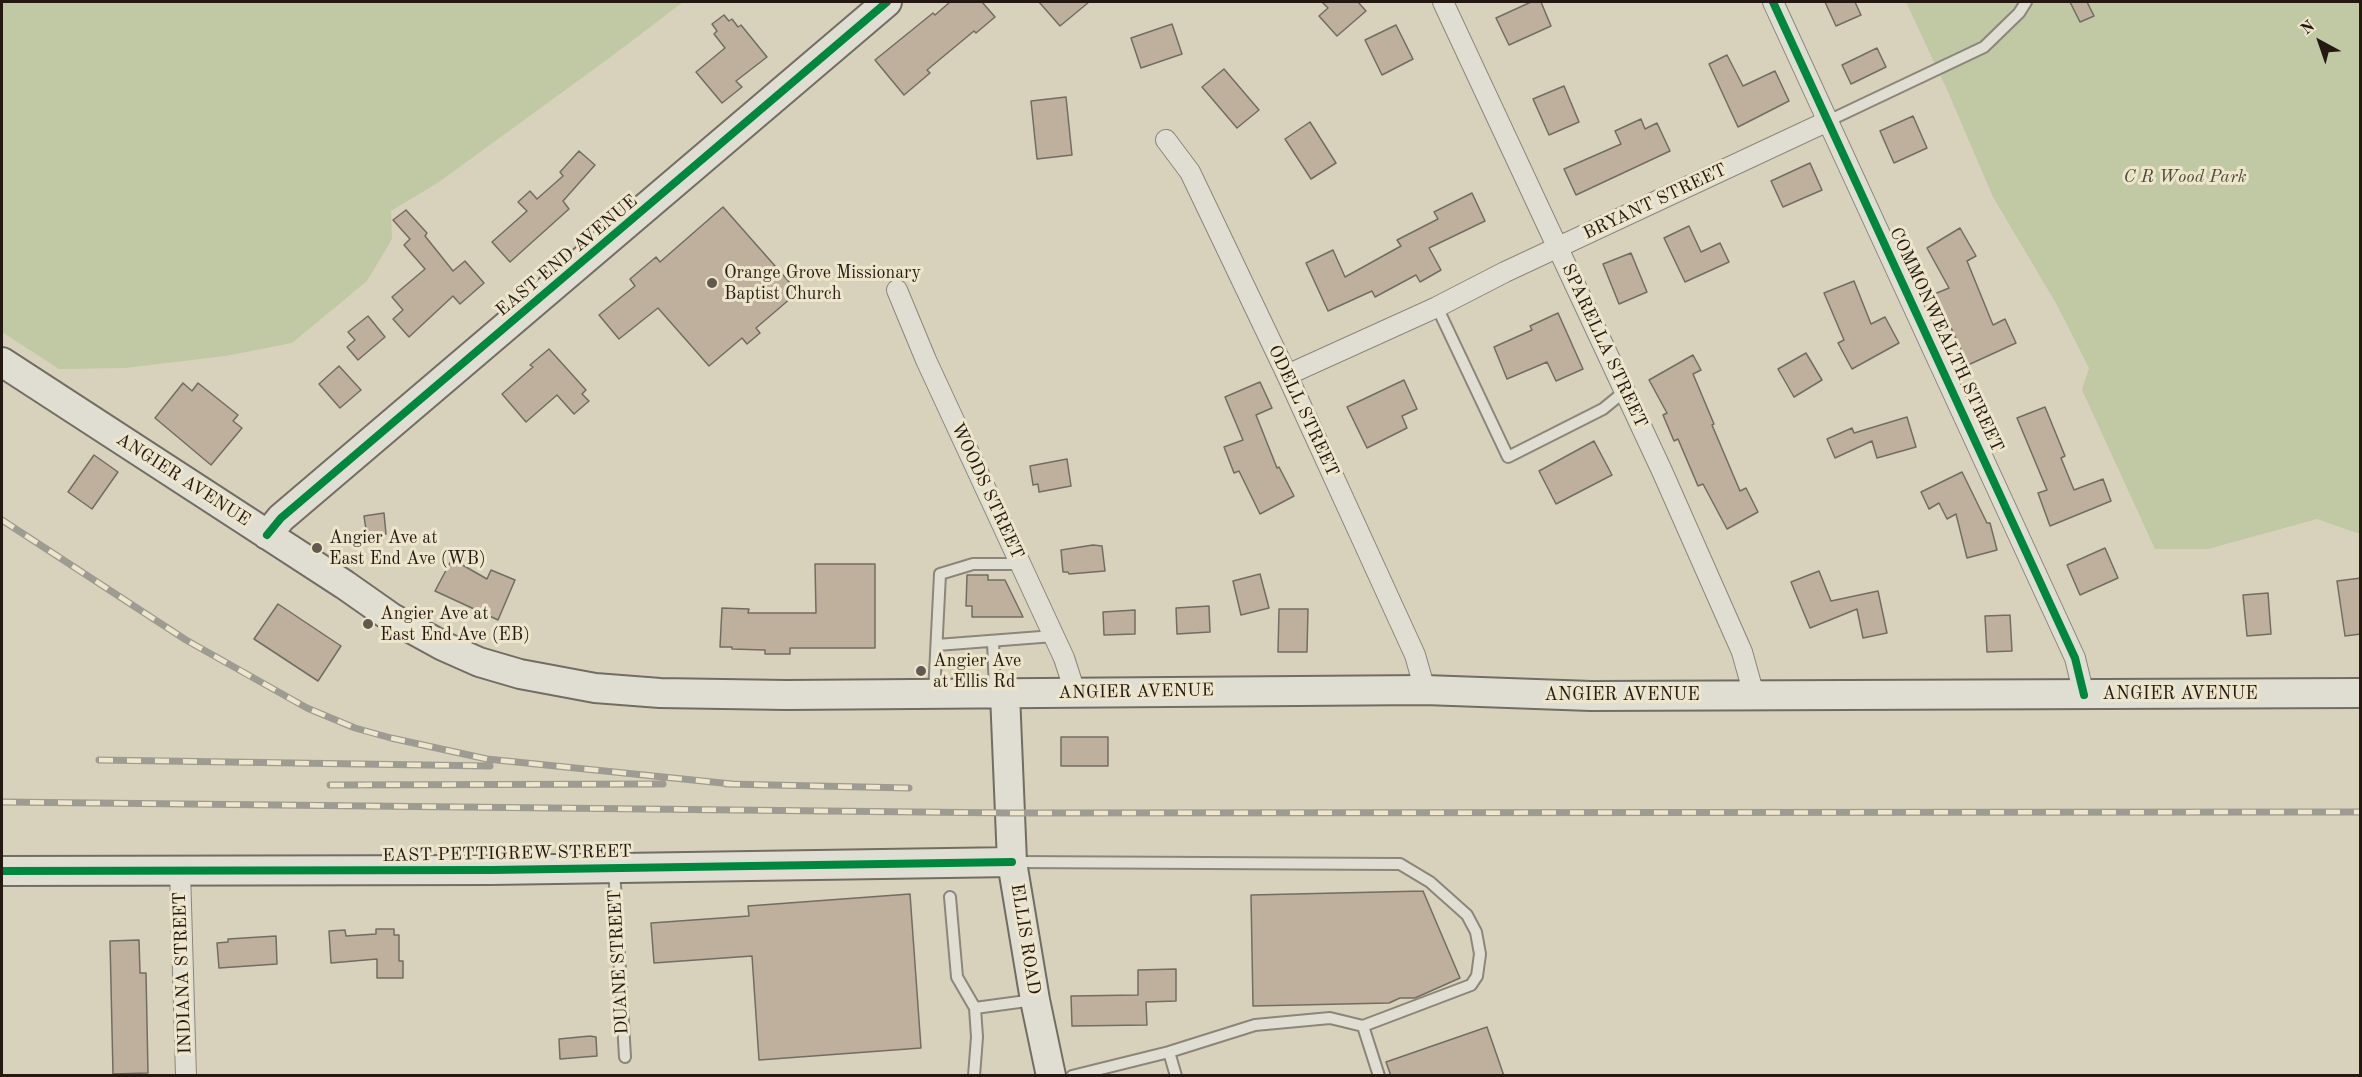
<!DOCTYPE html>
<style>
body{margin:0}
#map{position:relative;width:2362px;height:1077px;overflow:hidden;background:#d8d2bc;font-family:"Old Standard TT",serif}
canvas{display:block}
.frame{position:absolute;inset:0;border:3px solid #251812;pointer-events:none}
.north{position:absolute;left:2290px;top:12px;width:60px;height:60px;-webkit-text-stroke:4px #ede6cc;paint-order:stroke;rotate:320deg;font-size:16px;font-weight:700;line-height:24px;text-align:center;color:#251812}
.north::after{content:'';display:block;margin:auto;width:21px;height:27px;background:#251812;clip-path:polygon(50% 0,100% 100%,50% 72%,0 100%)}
</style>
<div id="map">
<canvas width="2362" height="1077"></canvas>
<div class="frame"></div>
<div class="north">N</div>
</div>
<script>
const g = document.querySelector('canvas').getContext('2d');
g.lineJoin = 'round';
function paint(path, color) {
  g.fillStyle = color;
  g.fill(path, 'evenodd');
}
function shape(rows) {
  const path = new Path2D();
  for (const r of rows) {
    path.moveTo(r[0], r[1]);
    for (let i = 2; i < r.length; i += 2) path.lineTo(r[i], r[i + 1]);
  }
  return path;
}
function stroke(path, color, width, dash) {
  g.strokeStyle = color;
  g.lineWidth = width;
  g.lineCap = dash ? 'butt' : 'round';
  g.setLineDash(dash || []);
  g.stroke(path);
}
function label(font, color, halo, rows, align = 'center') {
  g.font = font + ' "Old Standard TT",serif';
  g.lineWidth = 6;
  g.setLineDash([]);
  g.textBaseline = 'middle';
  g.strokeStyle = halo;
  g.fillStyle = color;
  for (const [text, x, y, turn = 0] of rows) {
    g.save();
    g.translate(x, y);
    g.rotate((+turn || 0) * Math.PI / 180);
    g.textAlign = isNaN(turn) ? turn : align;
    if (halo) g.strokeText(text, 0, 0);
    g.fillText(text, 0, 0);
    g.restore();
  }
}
paint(shape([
 [2,2,683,2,612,56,439,182,391,211,392,239,367,281,292,343,225,356,125,368,59,369,2,332],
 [1906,2,2360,2,2360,534,2317,519,2208,549,2155,549,2082,390,2089,368,2057,305,1993,197,1949,94]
]), '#c1c8a4');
const building = shape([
 [950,2,982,2,995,17,976,33,974,31,927,70,930,73,904,95,875,60,933,13,935,15,950,2],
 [1039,2,1089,2,1060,26,1039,2],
 [1322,2,1358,2,1366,11,1337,36,1319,16,1328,8,1322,2],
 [1531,2,1541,2,1551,26,1509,45,1496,18,1531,2],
 [1825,2,1855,2,1861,15,1836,26,1825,2],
 [2070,2,2087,2,2094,16,2080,22,2070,2],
 [724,15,729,21,732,19,738,27,741,25,767,57,736,81,742,87,722,103,696,72,725,48,714,34,717,31,712,24,724,15],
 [1172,24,1182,54,1141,68,1131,38,1172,24],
 [1396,25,1413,59,1382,75,1365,40,1396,25],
 [1877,48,1886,67,1851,84,1842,65,1877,48],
 [1727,55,1743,86,1775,71,1789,101,1738,127,1709,64,1727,55],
 [1224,69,1259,110,1237,128,1202,87,1224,69],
 [1564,86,1579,122,1549,135,1533,99,1564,86],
 [1066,97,1072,155,1037,159,1031,101,1066,97],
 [1913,116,1927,148,1894,163,1880,131,1913,116],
 [1641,119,1645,129,1657,123,1670,151,1576,195,1564,169,1621,144,1615,131,1641,119],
 [1310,122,1336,163,1311,179,1285,139,1310,122],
 [579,151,595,165,563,201,569,209,510,262,492,242,527,211,518,202,530,191,537,199,563,176,560,172,579,151],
 [1810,163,1822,190,1783,207,1771,181,1810,163],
 [1472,193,1485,221,1429,248,1441,270,1420,282,1416,275,1375,297,1372,291,1328,311,1306,263,1333,250,1345,277,1401,246,1397,240,1438,219,1434,212,1472,193],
 [723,207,798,292,756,328,760,333,747,344,742,338,709,366,658,308,619,339,599,315,635,286,630,279,656,257,660,262,723,207],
 [406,210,427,233,425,236,453,271,465,261,484,283,460,304,453,296,409,337,393,319,403,310,392,297,425,269,404,245,410,239,393,220,406,210],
 [1689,226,1701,252,1720,243,1729,262,1685,282,1664,238,1689,226],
 [1960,228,1976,256,1967,261,1993,325,2005,319,2016,343,1968,365,1947,319,1942,321,1932,295,1949,288,1927,248,1960,228],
 [1631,253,1647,292,1619,304,1603,264,1631,253],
 [1854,281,1871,324,1885,317,1899,343,1852,369,1838,343,1844,340,1824,293,1854,281],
 [1558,313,1583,369,1556,381,1547,362,1507,379,1494,347,1532,330,1530,326,1558,313],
 [368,316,385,337,358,360,347,347,355,340,348,332,368,316],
 [549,349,586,390,582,394,589,401,574,414,557,395,526,422,502,394,533,367,530,365,549,349],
 [1806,353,1822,380,1794,397,1778,369,1806,353],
 [1693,355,1701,370,1693,374,1714,424,1712,425,1740,491,1746,488,1758,512,1727,529,1703,484,1698,486,1678,439,1674,441,1663,415,1667,413,1649,380,1693,355],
 [339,366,361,390,340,408,319,384,339,366],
 [1404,380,1417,409,1402,416,1407,428,1367,448,1347,407,1404,380],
 [1260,382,1272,408,1256,415,1277,468,1279,467,1294,496,1260,514,1239,471,1234,473,1224,447,1243,440,1225,397,1260,382],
 [183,383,192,391,198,383,238,415,233,421,242,428,211,465,155,418,183,383],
 [2045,407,2065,456,2061,458,2074,490,2103,479,2111,501,2050,526,2038,493,2047,490,2017,418,2045,407],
 [1907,417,1916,447,1877,458,1872,441,1835,458,1827,439,1852,428,1854,433,1907,417],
 [1594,441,1612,475,1556,504,1539,471,1594,441],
 [94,455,118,472,92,509,68,492,94,455],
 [1067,459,1071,486,1039,492,1038,484,1033,485,1030,466,1067,459],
 [1962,472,1987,523,1990,523,1997,550,1967,558,1956,514,1947,519,1939,503,1929,509,1921,492,1962,472],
 [384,513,386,534,367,537,364,516,384,513],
 [1093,545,1102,546,1105,571,1069,574,1068,572,1063,572,1061,550,1093,545],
 [2105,548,2118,578,2080,595,2067,565,2105,548],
 [452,559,487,579,491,570,515,580,498,620,435,591,452,559],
 [815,564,875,564,875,648,790,648,790,654,765,654,765,650,732,649,732,647,720,647,722,608,749,609,748,613,816,613,815,564],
 [1819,571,1831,601,1878,591,1887,633,1863,638,1857,609,1810,628,1791,582,1819,571],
 [1260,574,1269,608,1241,615,1233,581,1260,574],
 [967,575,988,575,988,580,1005,580,1023,617,972,617,972,606,966,606,967,575],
 [2361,578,2361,634,2345,636,2337,581,2361,578],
 [2268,593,2271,634,2247,636,2243,595,2268,593],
 [278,604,341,646,318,681,254,639,278,604],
 [1209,606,1210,632,1177,634,1176,608,1209,606],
 [1279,609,1308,609,1307,652,1278,652,1279,609],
 [1135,610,1135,634,1104,635,1103,612,1135,610],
 [2010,615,2012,651,1987,652,1985,616,2010,615],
 [1061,737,1108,737,1108,766,1061,766,1061,737],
 [1423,891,1460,978,1415,998,1400,998,1389,1003,1253,1006,1251,895,1423,891],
 [910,894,921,1048,759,1060,752,956,654,963,651,923,749,916,748,906,910,894],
 [376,929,394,929,394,935,399,935,399,961,403,961,403,978,377,978,377,959,331,963,329,931,345,930,346,936,376,934,376,929],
 [276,936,277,964,219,968,217,943,228,942,228,939,276,936],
 [139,940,140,973,146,973,148,1073,113,1074,110,941,139,940],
 [1176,969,1176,1001,1146,1002,1147,1025,1072,1026,1071,996,1138,995,1138,970,1176,969],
 [1487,1027,1504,1076,1391,1076,1386,1062,1487,1027],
 [590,1036,596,1037,597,1056,560,1059,559,1039,590,1036]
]);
paint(building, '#bfaf9d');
stroke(building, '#726d62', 1.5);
const lane = shape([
 [1828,121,1984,47,2019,13,2026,2],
 [1437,307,1508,457,1603,409,1625,391],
 [993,641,995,691],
 [937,645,1054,636],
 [934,694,940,574,973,564,1021,564],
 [1013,862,1400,864,1430,882,1467,915,1476,932,1480,954,1477,976,1471,985,1363,1026],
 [614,868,625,1057],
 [950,897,957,977,975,1008,977,1037,974,1076],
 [975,1008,1034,1000],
 [1169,1052,1176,1076],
 [1072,1076,1169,1052,1255,1025,1330,1018,1363,1026,1379,1076]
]);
const street = shape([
 [1443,2,1662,471,1742,652,1754,695],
 [1773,2,2075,658,2084,695],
 [1166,140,1190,172,1287,375,1415,655,1425,690],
 [897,290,926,360,1064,658,1075,692],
 [1287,375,1437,307,1505,272,1828,121],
 [180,871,186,1076]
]);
const secondary = shape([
 [2,362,345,585,392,618,443,646,479,662,520,674,595,688,660,693,786,695,1425,690,1591,696,2360,693],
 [267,535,281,518,887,2],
 [1005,694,1012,862,1035,1000,1051,1076],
 [2,871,491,870,1012,862]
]);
stroke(lane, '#8b8679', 14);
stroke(street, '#8b8679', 22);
stroke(secondary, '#726d62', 32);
stroke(lane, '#e0ded3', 10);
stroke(street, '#e0ded3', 20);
stroke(secondary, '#e0ded3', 28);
const rail = shape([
 [2,520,186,640,307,708,355,728,391,738,487,759,732,784],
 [99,760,490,766],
 [726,784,909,788],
 [330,785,663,784],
 [2,802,1009,813,2360,812]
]);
stroke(rail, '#9e9b92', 7);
stroke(rail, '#ede6cc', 4.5, [14]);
stroke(shape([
 [1773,2,2075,658,2084,695],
 [267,535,281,518,887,2],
 [2,871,491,870,1012,862]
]), '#00873e', 8);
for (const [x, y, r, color] of [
 [712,283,6,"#64594e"],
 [317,548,6,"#64594e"],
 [368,624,6,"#64594e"],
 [921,671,6,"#64594e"]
]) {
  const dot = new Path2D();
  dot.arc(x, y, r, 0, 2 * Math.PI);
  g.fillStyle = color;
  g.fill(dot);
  stroke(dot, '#ede6cc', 2);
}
label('italic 18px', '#4e4a38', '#ede6cc', [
 ["C R Wood Park",2185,177]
]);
label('18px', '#251812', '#ede6cc', [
 ["BRYANT STREET",1655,202,-25],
 ["EAST END AVENUE",567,256,-40],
 ["COMMONWEALTH STREET",1946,340,65],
 ["SPARELLA STREET",1604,346,65],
 ["ODELL STREET",1303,411,65],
 ["ANGIER AVENUE",183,480,33],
 ["WOODS STREET",987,491,65],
 ["ANGIER AVENUE",1136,692,-1],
 ["ANGIER AVENUE",2180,694],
 ["ANGIER AVENUE",1622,695],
 ["EAST PETTIGREW STREET",507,854,-1],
 ["ELLIS ROAD",1025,939,81],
 ["DUANE STREET",619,962,-93],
 ["INDIANA STREET",183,973,-92]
]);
label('18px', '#251812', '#ede6cc', [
 ["Orange Grove Missionary",724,273],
 ["Baptist Church",724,294],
 ["Angier Ave at",329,538],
 ["East End Ave (WB)",329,559],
 ["Angier Ave at",380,614],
 ["East End Ave (EB)",380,635],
 ["Angier Ave",933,661],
 ["at Ellis Rd",933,682]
], 'left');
</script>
